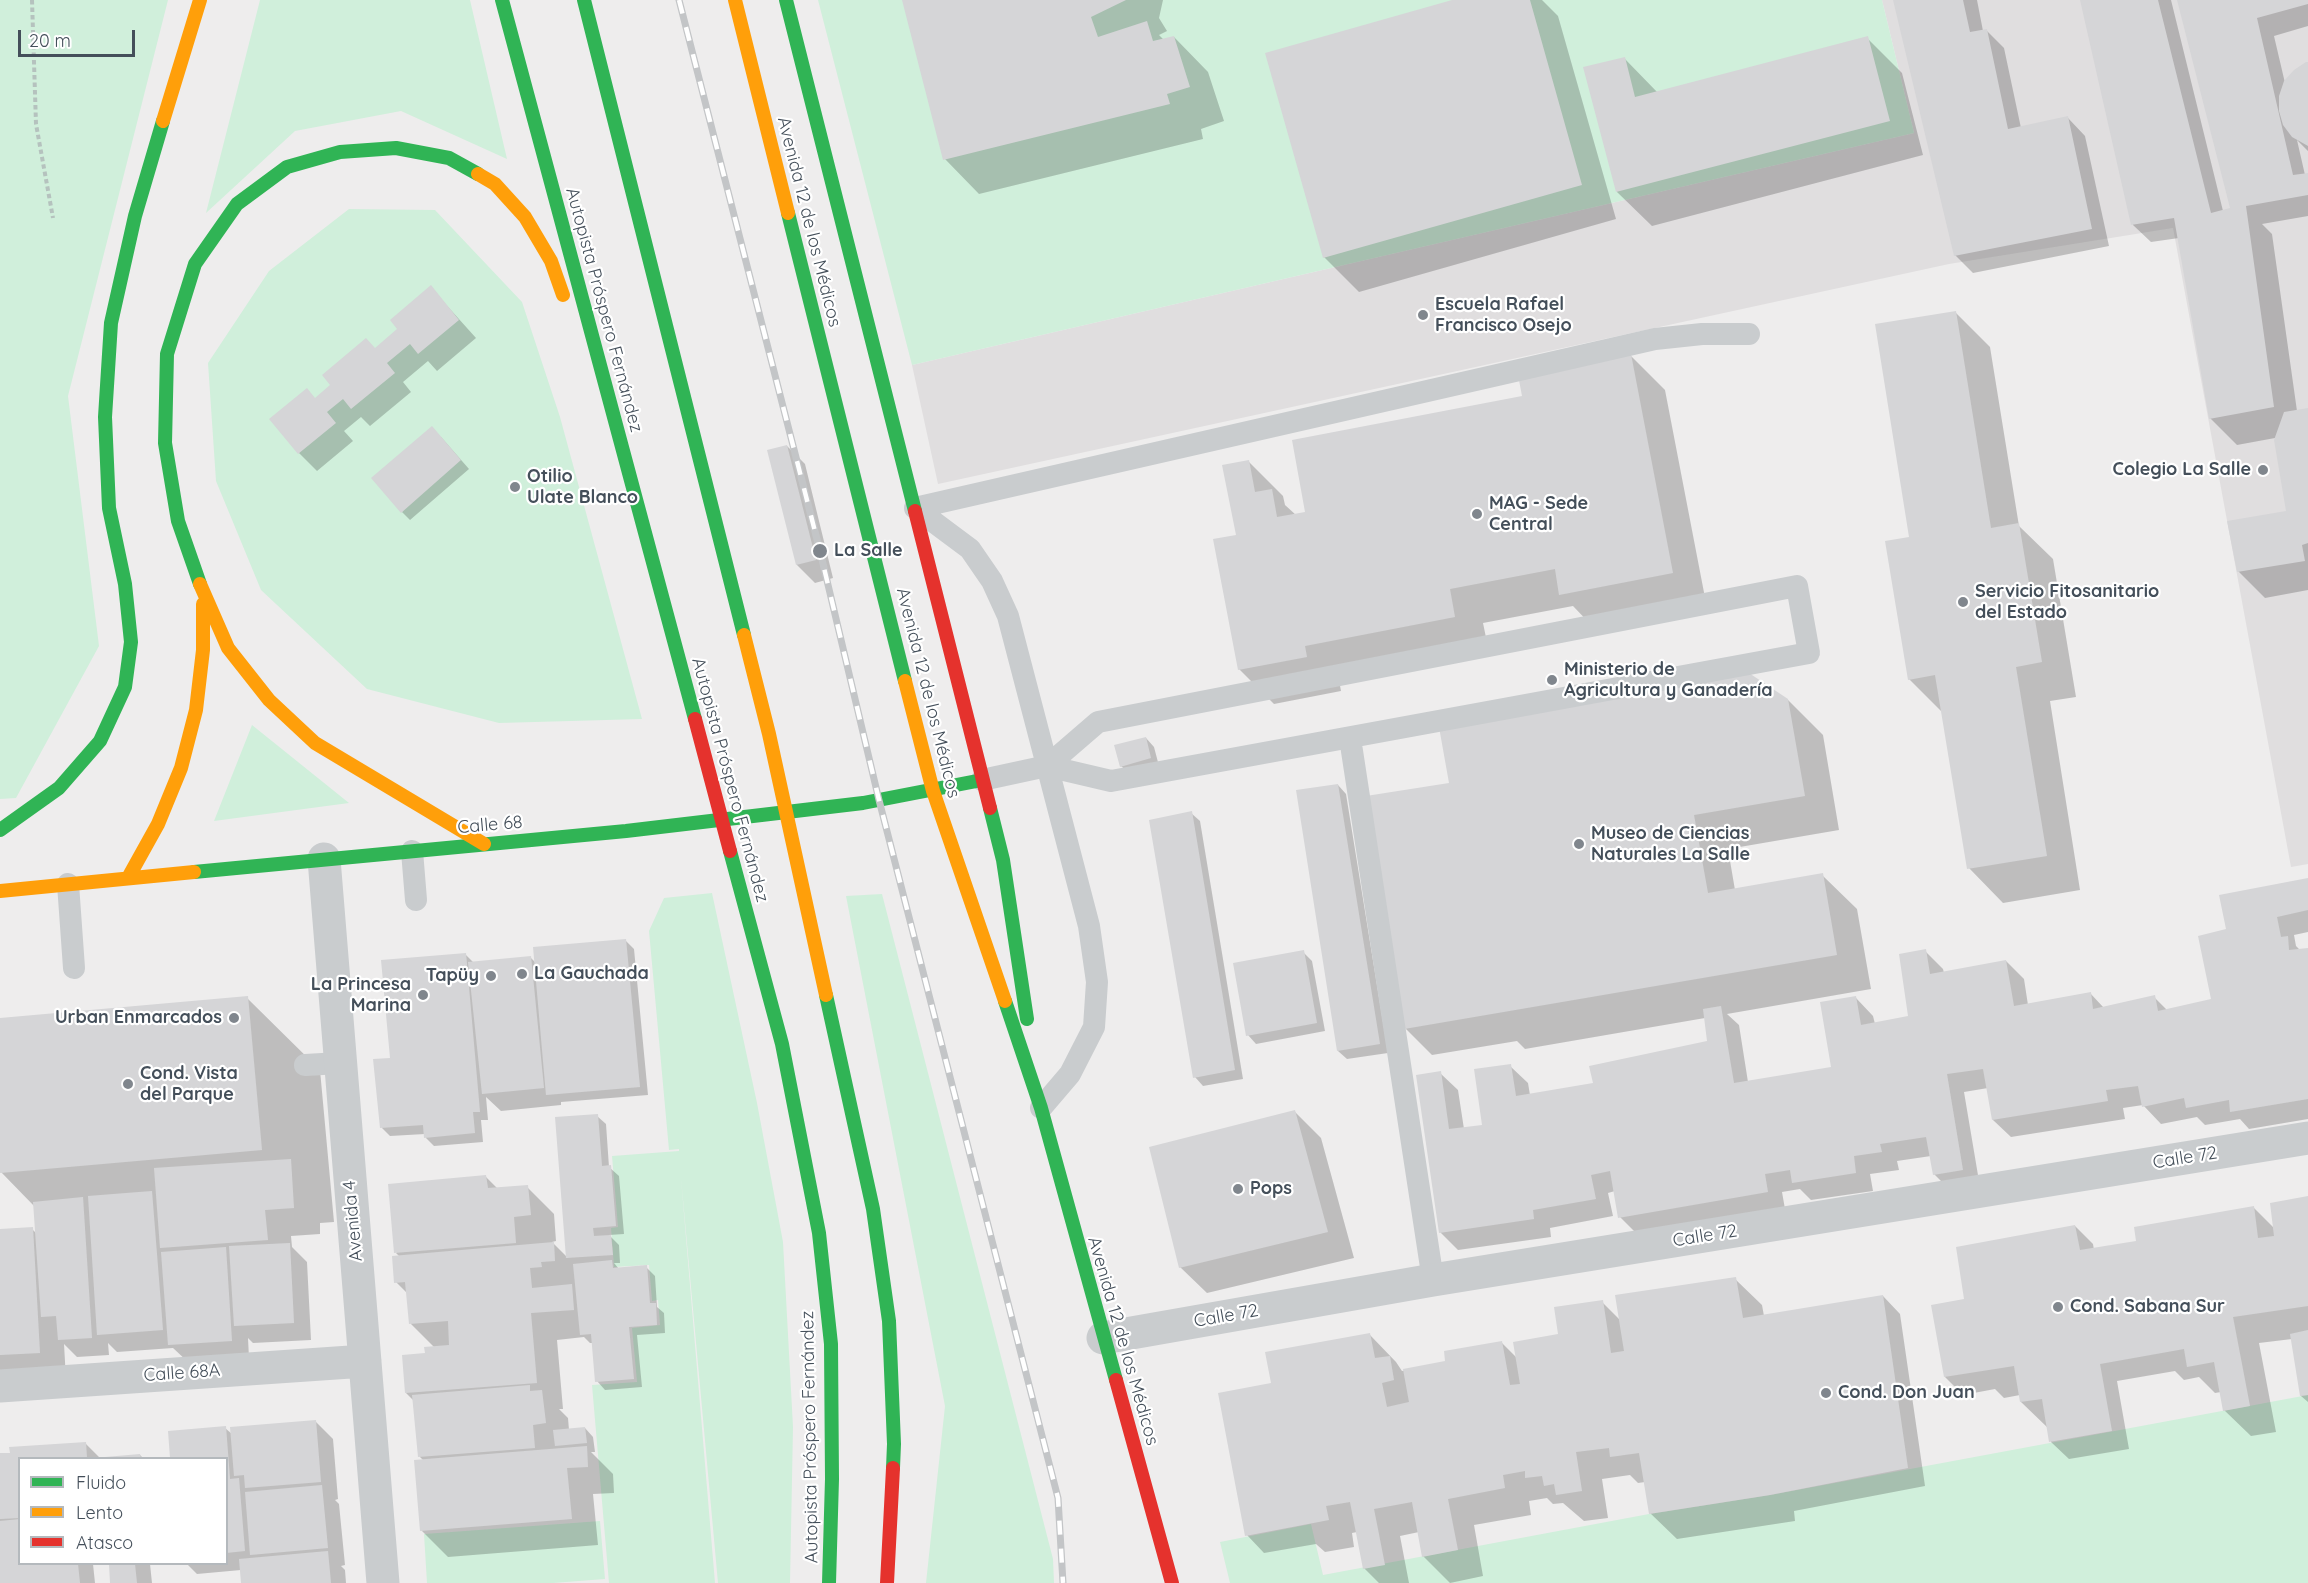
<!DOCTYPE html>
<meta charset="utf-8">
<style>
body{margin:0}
#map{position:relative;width:2308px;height:1583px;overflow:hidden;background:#eeeded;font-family:Quicksand,sans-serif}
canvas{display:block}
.legend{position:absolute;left:18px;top:1457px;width:210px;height:108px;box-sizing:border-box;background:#fff;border:2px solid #b4b9bd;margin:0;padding:8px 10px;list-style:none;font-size:18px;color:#444f5a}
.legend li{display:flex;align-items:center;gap:12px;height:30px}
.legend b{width:30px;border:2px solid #b4b9bd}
.scale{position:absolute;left:18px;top:30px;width:117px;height:27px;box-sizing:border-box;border:3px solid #444f5a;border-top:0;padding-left:8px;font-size:18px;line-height:21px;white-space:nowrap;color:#444f5a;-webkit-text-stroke:4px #fff;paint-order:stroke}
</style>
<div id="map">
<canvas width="2308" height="1583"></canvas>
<ul class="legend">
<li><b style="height:8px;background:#30b455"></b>Fluido</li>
<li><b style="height:8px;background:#ff9f0a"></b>Lento</li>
<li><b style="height:8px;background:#e5322d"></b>Atasco</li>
</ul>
<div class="scale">20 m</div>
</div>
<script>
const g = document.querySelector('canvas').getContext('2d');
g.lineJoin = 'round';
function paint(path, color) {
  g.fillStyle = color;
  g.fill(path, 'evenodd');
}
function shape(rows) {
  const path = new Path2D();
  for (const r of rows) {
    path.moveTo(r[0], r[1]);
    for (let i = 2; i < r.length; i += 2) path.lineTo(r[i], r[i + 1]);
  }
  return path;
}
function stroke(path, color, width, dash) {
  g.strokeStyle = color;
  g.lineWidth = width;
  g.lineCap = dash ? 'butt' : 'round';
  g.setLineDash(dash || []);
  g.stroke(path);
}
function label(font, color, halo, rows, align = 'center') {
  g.font = font + ' Quicksand,sans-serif';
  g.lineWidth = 4.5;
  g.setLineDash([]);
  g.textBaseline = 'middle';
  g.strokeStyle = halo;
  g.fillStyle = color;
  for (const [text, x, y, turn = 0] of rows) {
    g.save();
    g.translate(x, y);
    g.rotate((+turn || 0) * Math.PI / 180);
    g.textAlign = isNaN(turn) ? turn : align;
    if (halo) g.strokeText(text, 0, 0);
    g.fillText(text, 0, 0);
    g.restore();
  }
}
paint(shape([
 [1882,0,2308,0,2308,864,2291,867,2173,228,1949,264,938,484,912,365,1914,133]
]), '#e0dedf');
paint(shape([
 [0,0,168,0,68,396,99,646,16,798,0,799],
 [260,0,470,0,507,159,401,111,295,131,206,213],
 [818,0,1882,0,1914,133,912,365],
 [349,209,435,210,522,302,560,417,642,719,499,723,367,689,261,590,216,481,208,363,269,271],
 [252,725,349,803,214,821],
 [712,893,757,1103,783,1242,793,1427,790,1583,718,1583,681,1178,715,1583,609,1583,592,1385,637,1382,632,1328,660,1325,658,1300,652,1301,649,1265,614,1267,611,1228,618,1227,612,1156,679,1151,679,1149,669,1150,649,931,664,898],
 [882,894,1053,1559,1054,1583,926,1583,945,1406,846,896],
 [2308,1395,2308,1583,1230,1583,1220,1542,1311,1524,1323,1575,1649,1514,1770,1495],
 [600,1521,605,1579,553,1583,427,1583,424,1534]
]), '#d0efdb');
paint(shape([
 [904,0,1163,0,1159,18,1167,31,1159,35,1164,40,1174,37,1208,72,1224,121,1201,129,1203,139,979,194,945,159],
 [1457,0,1542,0,1558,16,1616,219,1359,292,1324,257],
 [1894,0,1977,0,1983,31,1986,30,2004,48,2021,128,2068,118,2085,136,2109,246,1973,273,1955,255],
 [2081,0,2171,0,2223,211,2232,209,2179,0,2308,0,2308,26,2274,36,2285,83,2308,64,2308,151,2297,140,2305,175,2308,174,2308,216,2262,224,2272,234,2297,411,2308,409,2308,590,2265,598,2238,571,2288,513,2275,438,2237,445,2210,418,2179,238,2151,242,2133,225],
 [1867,38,1902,73,1923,155,1652,226,1617,192,1624,58,1658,93],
 [431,288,476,338,437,371,428,361,403,382,411,392,370,426,361,417,344,431,353,441,317,471,299,453,271,419,316,399,399,330],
 [1956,313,1990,347,2019,526,2053,559,2076,697,2050,701,2080,890,2003,903,1969,868,1943,713,1909,679,1911,538],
 [1631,356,1665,390,1707,608,1595,629,1573,606,1483,623,1489,652,1339,680,1341,691,1274,704,1239,669,1238,536,1249,462,1283,496,1285,505,1296,515,1307,513,1523,397],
 [441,437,469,469,410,520,402,512],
 [787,446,805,464,833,578,815,583,797,565,768,451],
 [1788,700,1823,735,1839,830,1728,849,1735,890,1822,875,1857,909,1871,989,1727,1014,1739,1025,1748,1082,1833,1069,1856,998,1873,1016,1875,1024,1910,1018,1925,951,1943,969,1944,973,2006,961,2024,979,2028,1005,2090,993,2104,1008,2154,997,2167,1010,2212,1000,2228,930,2308,880,2308,932,2294,935,2296,946,2300,950,2308,949,2308,1119,2249,1129,2240,1119,2205,1125,2197,1117,2161,1124,2143,1105,2123,1108,2125,1119,2011,1137,1993,1120,1988,1088,1964,1092,1980,1187,1952,1192,1934,1174,1931,1156,1897,1161,1899,1170,1870,1174,1873,1191,1811,1200,1800,1189,1782,1192,1785,1209,1638,1235,1620,1217,1615,1191,1608,1193,1613,1216,1550,1228,1551,1237,1458,1250,1440,1232,1440,1073,1458,1090,1464,1129,1484,1126,1510,1066,1528,1083,1530,1095,1595,1085,1709,1042,1705,1018,1525,1049,1517,1041,1432,1055,1406,1029,1450,784],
 [1146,738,1154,747,1159,766,1130,774,1121,766],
 [1338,785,1346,794,1388,1053,1347,1059,1338,1051],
 [1191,813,1200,821,1243,1079,1203,1086,1195,1077],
 [625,940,634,949,648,1095,561,1102,561,1105,501,1111,486,1097,488,1120,481,1120,483,1142,434,1146,426,1138,425,1134,390,1136,382,1128,392,1059,465,954,474,963,530,957,536,963],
 [1303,952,1312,961,1325,1031,1256,1044,1248,1035],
 [247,998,320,1070,334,1222,320,1223,320,1234,291,1236,292,1247,307,1262,311,1340,253,1343,248,1338,249,1358,188,1362,173,1348,117,1352,108,1343,109,1355,77,1357,64,1344,66,1379,0,1379,0,1231,32,1229,37,1234,35,1207,1,1172,0,1020],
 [1294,1111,1321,1138,1354,1258,1207,1293,1180,1267],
 [597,1116,606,1124,609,1167,619,1176,624,1234,609,1235,619,1245,620,1263,614,1263,619,1269,646,1267,655,1276,657,1307,664,1313,665,1333,637,1335,642,1387,605,1390,597,1381,593,1343,590,1343,584,1337,557,1340,563,1409,559,1409,568,1418,569,1430,585,1428,593,1437,595,1452,591,1452,613,1474,614,1493,593,1494,598,1545,448,1557,421,1530,424,1461,420,1457,414,1401,406,1393,427,1354,435,1348,411,1324,408,1294,396,1282,400,1257,396,1253,486,1177,498,1189,527,1187,554,1214,556,1241,552,1242,568,1258],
 [2308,1198,2308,1402,2301,1396,2292,1339,2259,1343,2276,1432,2251,1436,2224,1410,2221,1392,2215,1393,2199,1377,2184,1380,2175,1371,2117,1381,2129,1449,2069,1459,2051,1442,2048,1428,2021,1402,2020,1395,2004,1398,1995,1389,1963,1395,1945,1377,1964,1300,2075,1226,2093,1244,2094,1250,2136,1242,2254,1208,2275,1229],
 [1735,1279,1762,1305,1764,1316,1883,1296,1900,1314,1925,1486,1794,1511,1795,1521,1677,1539,1650,1513,1645,1482,1638,1483,1630,1475,1602,1479,1608,1518,1584,1521,1563,1503,1553,1504,1547,1498,1529,1501,1531,1515,1474,1525,1483,1576,1450,1583,1423,1556,1419,1532,1400,1536,1409,1583,1379,1583,1364,1568,1357,1532,1352,1533,1354,1547,1325,1552,1316,1544,1264,1553,1247,1535,1270,1384,1370,1335,1396,1362,1402,1371,1447,1362,1502,1343,1517,1358,1560,1336,1602,1302,1620,1320],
 [315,1421,333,1439,338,1499,335,1500,339,1504,345,1565,341,1566,345,1570,346,1583,242,1583,241,1570,197,1574,187,1564,226,1564,226,1458,171,1458,169,1432,225,1428,232,1434],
 [86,1444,100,1458,20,1458,20,1564,93,1564,95,1583,0,1583,0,1455],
 [140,1455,143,1458,103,1458],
 [110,1564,150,1564,152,1583,112,1583]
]), '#0003');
paint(shape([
 [902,0,1126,0,1091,17,1098,37,1147,21,1153,41,1174,36,1190,87,1167,94,1170,104,943,160],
 [1452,0,1530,0,1582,185,1323,258,1265,53],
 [1893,0,1963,0,1970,32,1987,29,2008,129,2068,116,2092,229,1954,256],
 [2080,0,2158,0,2211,213,2230,208,2177,0,2308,0,2308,4,2257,18,2293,175,2308,173,2308,195,2246,206,2274,407,2209,419,2174,218,2131,225],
 [1868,36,1890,121,1616,192,1583,67,1625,57,1635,97],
 [2306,62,2308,62,2308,146,2292,137,2283,125,2279,111,2279,96,2284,81,2294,70],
 [431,285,459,320,418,354,410,344,387,363,395,373,351,409,343,399,327,412,336,423,298,454,269,419,307,388,315,398,330,385,322,375,366,338,375,348,397,329,390,320],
 [1956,311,1991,528,2019,523,2042,662,2016,667,2047,856,1967,869,1935,675,1908,680,1885,541,1909,537,1875,324],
 [1631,354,1673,573,1559,595,1555,569,1450,589,1455,617,1305,646,1307,657,1238,670,1213,539,1236,535,1222,465,1249,460,1255,492,1272,489,1277,517,1305,512,1292,440,1522,396,1518,375],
 [2308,408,2308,543,2302,545,2305,561,2237,572,2227,521,2286,511,2274,440,2284,412],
 [432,426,461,460,401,513,371,478],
 [787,445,816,560,796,565,767,450],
 [1749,673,1788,699,1805,796,1694,815,1708,893,1823,873,1837,955,1404,1029,1366,796,1449,783,1439,727],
 [1146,737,1151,758,1120,767,1114,745],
 [1338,784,1380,1044,1337,1051,1296,790],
 [1192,811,1235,1070,1193,1078,1149,820],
 [2308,878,2308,910,2277,917,2281,937,2288,936,2289,950,2308,948,2308,1099,2230,1112,2229,1100,2186,1108,2184,1098,2142,1107,2138,1086,2106,1090,2108,1101,1992,1120,1983,1069,1947,1074,1963,1170,1933,1175,1926,1137,1880,1144,1882,1152,1854,1156,1856,1173,1792,1183,1790,1170,1765,1174,1768,1192,1618,1218,1610,1171,1591,1175,1596,1199,1533,1210,1534,1219,1439,1233,1416,1075,1441,1071,1449,1129,1482,1125,1474,1069,1511,1064,1516,1096,1593,1083,1589,1066,1707,1041,1703,1009,1721,1006,1734,1083,1831,1067,1820,1002,1856,996,1861,1025,1908,1016,1899,954,1926,949,1930,974,2006,960,2014,1006,2091,992,2093,1009,2155,995,2158,1011,2211,999,2198,936,2226,929,2219,895],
 [626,939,640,1087,546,1095,533,947],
 [1304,950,1317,1023,1246,1036,1233,963],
 [466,953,480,1112,473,1112,475,1133,424,1138,423,1125,380,1128,373,1059,390,1058,381,960],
 [531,956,544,1088,482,1094,468,962],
 [248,996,262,1150,0,1173,0,1018],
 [1295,1110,1328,1232,1179,1268,1149,1147],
 [598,1114,602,1166,611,1165,616,1226,593,1228,594,1236,611,1235,613,1255,566,1258,555,1117],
 [291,1159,294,1208,265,1210,268,1240,160,1248,154,1168],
 [486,1175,488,1188,528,1185,531,1215,514,1217,516,1243,394,1253,388,1184],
 [152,1191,163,1330,97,1335,88,1196],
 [2308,1196,2308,1306,2233,1317,2250,1406,2223,1411,2214,1362,2187,1367,2184,1349,2100,1364,2112,1431,2049,1442,2042,1399,2020,1402,2014,1366,1944,1377,1931,1305,1964,1299,1956,1247,2075,1225,2080,1250,2136,1241,2134,1227,2254,1206,2258,1238,2274,1236,2270,1203],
 [83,1197,92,1338,58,1340,56,1316,41,1317,33,1202],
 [33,1227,40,1353,0,1355,0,1229],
 [554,1242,555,1261,541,1262,542,1267,530,1268,532,1288,572,1284,574,1310,531,1313,537,1383,405,1393,402,1355,425,1353,424,1347,449,1345,448,1321,409,1324,405,1282,394,1283,392,1256],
 [290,1243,294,1323,234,1326,229,1246],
 [226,1247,232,1341,168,1345,161,1252],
 [612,1260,613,1268,647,1265,650,1303,656,1303,657,1325,629,1327,634,1379,595,1382,591,1334,580,1335,573,1264],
 [1736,1277,1743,1318,1883,1295,1908,1468,1770,1495,1649,1514,1639,1453,1610,1457,1609,1448,1576,1452,1582,1491,1556,1495,1554,1484,1544,1486,1542,1476,1525,1478,1525,1471,1503,1475,1505,1488,1448,1499,1458,1550,1422,1557,1412,1502,1374,1509,1385,1565,1363,1569,1350,1502,1326,1506,1329,1520,1245,1536,1218,1393,1271,1383,1265,1352,1370,1333,1375,1358,1390,1356,1394,1380,1382,1383,1387,1407,1409,1402,1403,1369,1445,1361,1444,1351,1502,1341,1510,1385,1520,1384,1513,1342,1558,1334,1554,1307,1603,1300,1611,1353,1624,1351,1615,1295],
 [2308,1330,2308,1395,2300,1396,2290,1334],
 [530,1385,530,1391,542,1390,546,1423,533,1425,535,1448,418,1457,412,1395],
 [316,1420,321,1482,245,1488,244,1475,234,1476,230,1427],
 [226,1426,230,1479,239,1478,245,1551,226,1553,226,1458,170,1458,168,1431],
 [585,1427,587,1443,555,1446,553,1430],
 [86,1442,87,1458,20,1458,20,1518,0,1519,0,1453,10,1453,9,1447],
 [587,1446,588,1467,567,1468,572,1519,420,1531,414,1460],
 [140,1454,141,1458,105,1458,105,1457],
 [322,1485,328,1548,250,1555,245,1492],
 [20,1519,20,1564,78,1564,80,1583,0,1583,0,1521],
 [328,1551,331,1583,241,1583,239,1559],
 [109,1564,135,1564,137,1583,110,1583]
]), '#d5d5d7');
stroke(shape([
 [32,0,36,124,53,218]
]), '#b5c2be', 4, [4.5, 3]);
stroke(shape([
 [915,508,1655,339,1702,334,1749,334],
 [915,508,970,549,992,581,1008,616,1089,926,1097,982,1094,1027,1070,1074,1041,1108],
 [1350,738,1433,1280],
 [982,780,1047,766,1111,781,1809,653,1797,586,1098,722,1047,766],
 [412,851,416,900],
 [68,884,74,968],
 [305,1065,340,1063]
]), '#c9ccce', 22);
stroke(shape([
 [324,859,383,1583],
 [1103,1338,1433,1280,2308,1138],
 [0,1386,365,1361]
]), '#c9ccce', 33);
stroke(shape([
 [502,0,695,719],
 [584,0,744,635],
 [786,0,915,511],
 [788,213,905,681],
 [200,584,178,521,165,443,167,354,195,264,237,204,287,167,340,152,396,148,449,158,478,174],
 [990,808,1003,860,1027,1019],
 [0,830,59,788,100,741,125,687,131,642,125,584,109,508,105,417,111,323,135,216,163,121],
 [730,851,782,1044,819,1233,831,1344,832,1479,829,1583],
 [194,872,626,831,863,803,982,780],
 [826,995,873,1209,889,1321,894,1444,893,1468],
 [1005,1001,1041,1108,1116,1380]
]), '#30b455', 14);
stroke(shape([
 [735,0,788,213],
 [163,121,200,0],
 [478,174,495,184,525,217,551,261,563,295],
 [200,584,228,648,269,700,315,743,484,844],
 [744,635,769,734,826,995],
 [905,681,933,791,1005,1001],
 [128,878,158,824,181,768,196,710,203,650,203,604],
 [0,891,194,872]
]), '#ff9f0a', 14);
stroke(shape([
 [915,511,990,808],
 [695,719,730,851],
 [1116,1380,1172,1583],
 [887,1583,893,1468]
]), '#e5322d', 14);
const rail = shape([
 [679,0,820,551,879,800,1058,1498,1063,1583]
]);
stroke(rail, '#c3c5c7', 7);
stroke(rail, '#fff', 4.5, [14]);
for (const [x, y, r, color] of [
 [1423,315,6,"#80868d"],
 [2263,470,6,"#80868d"],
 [515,487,6,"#80868d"],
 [1477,514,6,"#80868d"],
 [820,551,8,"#80868d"],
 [1963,602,6,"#80868d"],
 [1552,680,6,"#80868d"],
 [1579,844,6,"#80868d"],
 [522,974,6,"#80868d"],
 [491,976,6,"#80868d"],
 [423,995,6,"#80868d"],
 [234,1018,6,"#80868d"],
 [128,1084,6,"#80868d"],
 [1238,1189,6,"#80868d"],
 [2058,1307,6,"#80868d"],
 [1826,1393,6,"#80868d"]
]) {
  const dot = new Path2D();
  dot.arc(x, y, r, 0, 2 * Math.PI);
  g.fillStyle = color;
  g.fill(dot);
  stroke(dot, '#fff', 2);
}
label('18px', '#444f5a', '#fff', [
 ["Avenida 12 de los Médicos",809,222,76],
 ["Autopista Próspero Fernández",604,310,75],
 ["Avenida 12 de los Médicos",928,693,76],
 ["Autopista Próspero Fernández",730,780,75],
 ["Calle 68",490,825,-5],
 ["Calle 72",2185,1158,-9],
 ["Avenida 4",353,1221,-95],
 ["Calle 72",1705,1236,-9],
 ["Calle 72",1226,1316,-10],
 ["Avenida 12 de los Médicos",1123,1341,74],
 ["Calle 68A",182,1373,-4],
 ["Autopista Próspero Fernández",810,1437,-91]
]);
label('bold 18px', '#444f5a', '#fff', [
 ["Escuela Rafael",1435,305],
 ["Francisco Osejo",1435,326],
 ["Colegio La Salle",2251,470,"right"],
 ["Otilio",527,477],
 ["Ulate Blanco",527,498],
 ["MAG - Sede",1489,504],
 ["Central",1489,525],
 ["La Salle",834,551],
 ["Servicio Fitosanitario",1975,592],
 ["del Estado",1975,613],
 ["Ministerio de",1564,670],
 ["Agricultura y Ganadería",1564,691],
 ["Museo de Ciencias",1591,834],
 ["Naturales La Salle",1591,855],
 ["La Gauchada",534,974],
 ["Tapüy",479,976,"right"],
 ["La Princesa",411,985,"right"],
 ["Marina",411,1006,"right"],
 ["Urban Enmarcados",222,1018,"right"],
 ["Cond. Vista",140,1074],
 ["del Parque",140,1095],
 ["Pops",1250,1189],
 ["Cond. Sabana Sur",2070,1307],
 ["Cond. Don Juan",1838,1393]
], 'left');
</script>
